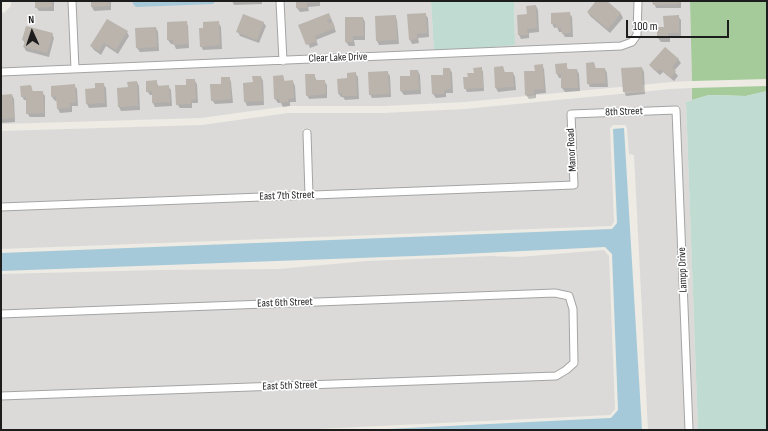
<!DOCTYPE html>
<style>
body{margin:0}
#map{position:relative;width:768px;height:431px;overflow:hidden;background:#edebe3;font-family:"Sofia Sans Condensed",sans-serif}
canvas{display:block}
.frame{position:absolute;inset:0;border:2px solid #1d1d1d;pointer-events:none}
.north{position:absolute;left:12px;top:12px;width:40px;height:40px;-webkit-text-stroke:3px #fff;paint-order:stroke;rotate:357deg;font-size:11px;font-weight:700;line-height:16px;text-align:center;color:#1d1d1d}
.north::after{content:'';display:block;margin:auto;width:14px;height:18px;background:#1d1d1d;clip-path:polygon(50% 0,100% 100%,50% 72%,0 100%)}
.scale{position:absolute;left:626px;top:20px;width:103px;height:18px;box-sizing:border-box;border:2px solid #1d1d1d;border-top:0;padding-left:5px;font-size:12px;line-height:14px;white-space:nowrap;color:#1d1d1d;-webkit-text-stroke:3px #fff;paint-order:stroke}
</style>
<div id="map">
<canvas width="768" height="431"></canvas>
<div class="frame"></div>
<div class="north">N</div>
<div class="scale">100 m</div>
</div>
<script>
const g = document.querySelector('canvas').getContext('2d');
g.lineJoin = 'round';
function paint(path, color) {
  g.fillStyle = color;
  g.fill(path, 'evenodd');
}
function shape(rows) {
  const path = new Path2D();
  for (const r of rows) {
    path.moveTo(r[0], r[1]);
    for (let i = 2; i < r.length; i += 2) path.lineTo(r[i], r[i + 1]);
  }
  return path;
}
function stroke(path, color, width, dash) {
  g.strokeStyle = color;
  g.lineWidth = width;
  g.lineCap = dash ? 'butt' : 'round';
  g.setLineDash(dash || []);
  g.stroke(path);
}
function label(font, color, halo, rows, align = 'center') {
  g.font = font + ' "Sofia Sans Condensed",sans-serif';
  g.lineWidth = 3.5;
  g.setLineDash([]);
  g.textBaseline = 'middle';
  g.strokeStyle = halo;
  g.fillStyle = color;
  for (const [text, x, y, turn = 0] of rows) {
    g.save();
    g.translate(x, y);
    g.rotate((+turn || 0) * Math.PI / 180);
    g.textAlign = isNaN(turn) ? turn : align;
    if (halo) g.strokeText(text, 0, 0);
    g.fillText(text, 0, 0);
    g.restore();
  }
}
paint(shape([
 [11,1,132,1,133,4,213,4,216,1,431,1,434,53,515,45,514,1,690,1,692,81,671,82,465,102,384,106,288,106,201,118,1,124,1,12,4,13,11,6],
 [692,88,692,100,686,102,698,430,693,430,680,106,567,111,570,181,313,191,310,128,303,129,306,191,1,203,1,131,202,125,288,113,384,113,465,109,671,89],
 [673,114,686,430,648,430,634,155,629,154,627,128,625,125,613,125,610,128,614,222,611,226,1,249,1,211,577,189,575,118],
 [604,250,609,256,615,409,610,415,295,430,1,430,1,400,556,380,568,374,575,367,577,367,579,363,578,361,577,309,572,296,573,294,570,291,568,292,554,289,1,310,1,274,160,270,279,269,367,261,491,256,519,257],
 [554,297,566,300,570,310,570,361,564,367,555,372,1,392,1,318]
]), '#dbdad9');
paint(shape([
 [690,1,767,1,767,79,692,81],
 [767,86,767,91,746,96,709,95,692,100,692,88]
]), '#a4cb99');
paint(shape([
 [431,1,514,1,515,45,434,53],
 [767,91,767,430,698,430,686,102,709,95,746,96]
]), '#c0dbd1');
paint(shape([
 [132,1,216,1,213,4,136,7,133,4],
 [624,128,642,430,368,430,611,418,618,410,612,254,605,247,441,255,1,271,1,253,612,229,617,223,613,129]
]), '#a5c9d9');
paint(shape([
 [36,1,59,1,54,1,54,11,39,11,36,7],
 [92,1,111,1,111,10,94,11,92,7],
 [232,1,262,1,262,4,234,5],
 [297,1,320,1,320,6,308,7,309,11,300,12,297,8],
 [597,1,605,1,621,14,623,18,610,33,590,16,588,12],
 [653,1,681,1,681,8,656,8],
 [536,6,538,10,539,32,529,33,529,38,521,39,519,35,528,15],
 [569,13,572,17,573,37,565,37,562,32,559,32,557,27,554,28,552,23],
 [425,14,428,18,429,37,418,38,419,43,412,44,410,40],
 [395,16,397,20,399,44,379,45,377,41],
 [678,16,681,20,681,37,670,37,670,42,661,42,658,38,658,28,665,28],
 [331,18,336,32,316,40,318,45,310,48,300,25],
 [346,18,363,18,365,22,365,40,354,40,355,46,349,46,346,42],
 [186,22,188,26,189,48,176,49,174,44,171,44,168,40,168,23],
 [218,22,221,27,222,49,203,50,201,46],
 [263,22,266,26,259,43,240,36,238,32],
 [156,28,158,32,159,51,140,52,137,48],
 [127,32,129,36,118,54,106,46,101,55,94,50,91,46],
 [52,34,54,38,49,57,26,51,24,47,25,43,23,40],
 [678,59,681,63,674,71,678,76,674,81,663,72,660,75,653,69,650,65],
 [594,63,596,69,605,69,607,73,608,87,590,87,588,83],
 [566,64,568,70,577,70,579,74,580,91,565,92,562,88,562,78,559,78,557,74],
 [542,65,544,69,546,93,536,94,536,98,529,99,526,95,536,72],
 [503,67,505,73,513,73,515,77,516,90,498,92,496,88],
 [481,68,483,72,484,91,467,92,465,88,469,78],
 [642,68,644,72,645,94,626,96,624,91],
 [450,69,452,73,453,93,446,93,446,97,436,98,433,94,432,76,444,76],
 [418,71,420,75,421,94,404,95,401,91,401,77,411,76],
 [387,72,390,76,391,97,372,98,370,94],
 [355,73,358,77,359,99,345,100,343,97,341,97,338,93,348,79],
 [314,75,317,81,324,81,327,85,327,98,309,99,307,95],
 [283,76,285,82,293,82,295,86,296,102,290,102,290,106,283,107,281,103,278,103,275,99],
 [261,77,263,81,264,105,247,106,245,101,254,83],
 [229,78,231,82,233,103,215,104,212,100,222,85],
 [194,80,197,84,198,103,192,103,192,108,180,108,177,104,187,85],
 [156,81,159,87,168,86,171,90,172,106,155,107,153,103,153,95,150,95,147,91],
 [137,82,139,86,140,110,121,111,119,107,118,89,129,88],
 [103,84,106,88,107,107,89,108,87,104,86,90,96,89],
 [74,85,77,89,78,106,72,106,72,112,60,113,58,109,57,100,55,101,52,97],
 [31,86,33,92,42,92,45,96,45,117,30,117,27,113,27,100,24,100,22,96],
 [1,92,1,96,12,95,14,99,15,122,1,123]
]), '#0003');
paint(shape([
 [35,1,52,1,52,7,35,8],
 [91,1,109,1,110,6,91,7],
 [296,1,319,1,319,2,307,3,307,8,296,8],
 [596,1,607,1,621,13,608,29,587,12],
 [652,1,679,1,679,4,653,5],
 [536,5,537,28,527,29,528,35,518,35,517,15,527,14,526,6],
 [570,12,571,33,562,34,561,28,556,28,556,24,551,24,551,13],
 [329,13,331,18,327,20,329,23,333,22,335,28,315,36,317,41,306,45,298,25],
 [426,13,427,33,417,34,417,39,409,40,407,14],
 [243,14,264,22,257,40,236,32],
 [396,15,397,40,376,41,375,16],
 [679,15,679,33,668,33,668,38,657,38,657,27,664,27,663,16],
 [345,17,363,17,364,36,353,36,353,42,345,42],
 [107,19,128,31,116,50,104,43,99,51,90,46],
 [187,21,188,44,173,45,173,40,167,40,167,22],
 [219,21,220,45,200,47,199,28,203,28,203,22],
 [26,26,53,33,47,53,23,47,25,41,22,40],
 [156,27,157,47,136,48,135,28],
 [665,47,679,59,672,67,676,71,671,78,660,69,657,72,649,65],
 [594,62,595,68,605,68,606,83,587,84,586,63],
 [567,63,567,69,577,69,578,88,561,88,561,74,556,74,555,64],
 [543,64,544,89,534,90,534,94,525,95,524,71,535,71,534,65],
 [503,66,504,72,513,72,514,87,495,88,494,67],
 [482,67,483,88,464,89,463,77,468,77,467,73,474,73,473,68],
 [642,67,643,91,623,92,621,68],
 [443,68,450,68,451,89,444,90,444,94,432,94,431,75,443,75],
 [410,70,418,70,419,90,400,91,400,76,410,76],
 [388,71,389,94,369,95,368,72],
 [356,72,357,96,342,96,342,93,338,93,337,79,347,78,347,73],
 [305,74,315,74,315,80,325,80,326,94,306,96],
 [283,75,284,81,293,80,294,98,288,99,288,102,280,103,280,99,274,99,273,76],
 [252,76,261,76,263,101,244,102,243,83,253,82],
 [221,77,230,77,231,99,211,101,210,84,221,84],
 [186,79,195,79,196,99,191,100,191,104,176,105,175,85,186,85],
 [157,80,157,86,169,85,170,102,152,103,152,91,146,92,146,81],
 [137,81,138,106,118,107,117,88,128,87,127,82],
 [95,83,104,83,105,103,86,104,85,89,95,88],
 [75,84,76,102,70,103,70,108,57,109,56,96,51,97,51,86],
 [31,85,32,91,43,91,44,113,26,114,26,97,21,97,20,86],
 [12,94,14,118,1,119,1,95]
]), '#bab4ac');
const street = shape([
 [72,1,75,69],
 [280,1,283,61],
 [1,72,621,46,632,42,637,35,638,1],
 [307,133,309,195],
 [1,207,574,185,571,114,676,110,689,430],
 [1,314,555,293,569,296,573,309,574,363,566,370,556,376,1,396]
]);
stroke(street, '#a4a4a4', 9);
stroke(street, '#fff', 7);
label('11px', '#1d1d1d', '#fff', [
 ["Clear Lake Drive",338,58,-2],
 ["8th Street",624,112,-2],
 ["Manor Road",572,150,-93],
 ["East 7th Street",287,196,-2],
 ["Lampp Drive",683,270,-92],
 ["East 6th Street",285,303,-2],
 ["East 5th Street",290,386,-2]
]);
</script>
